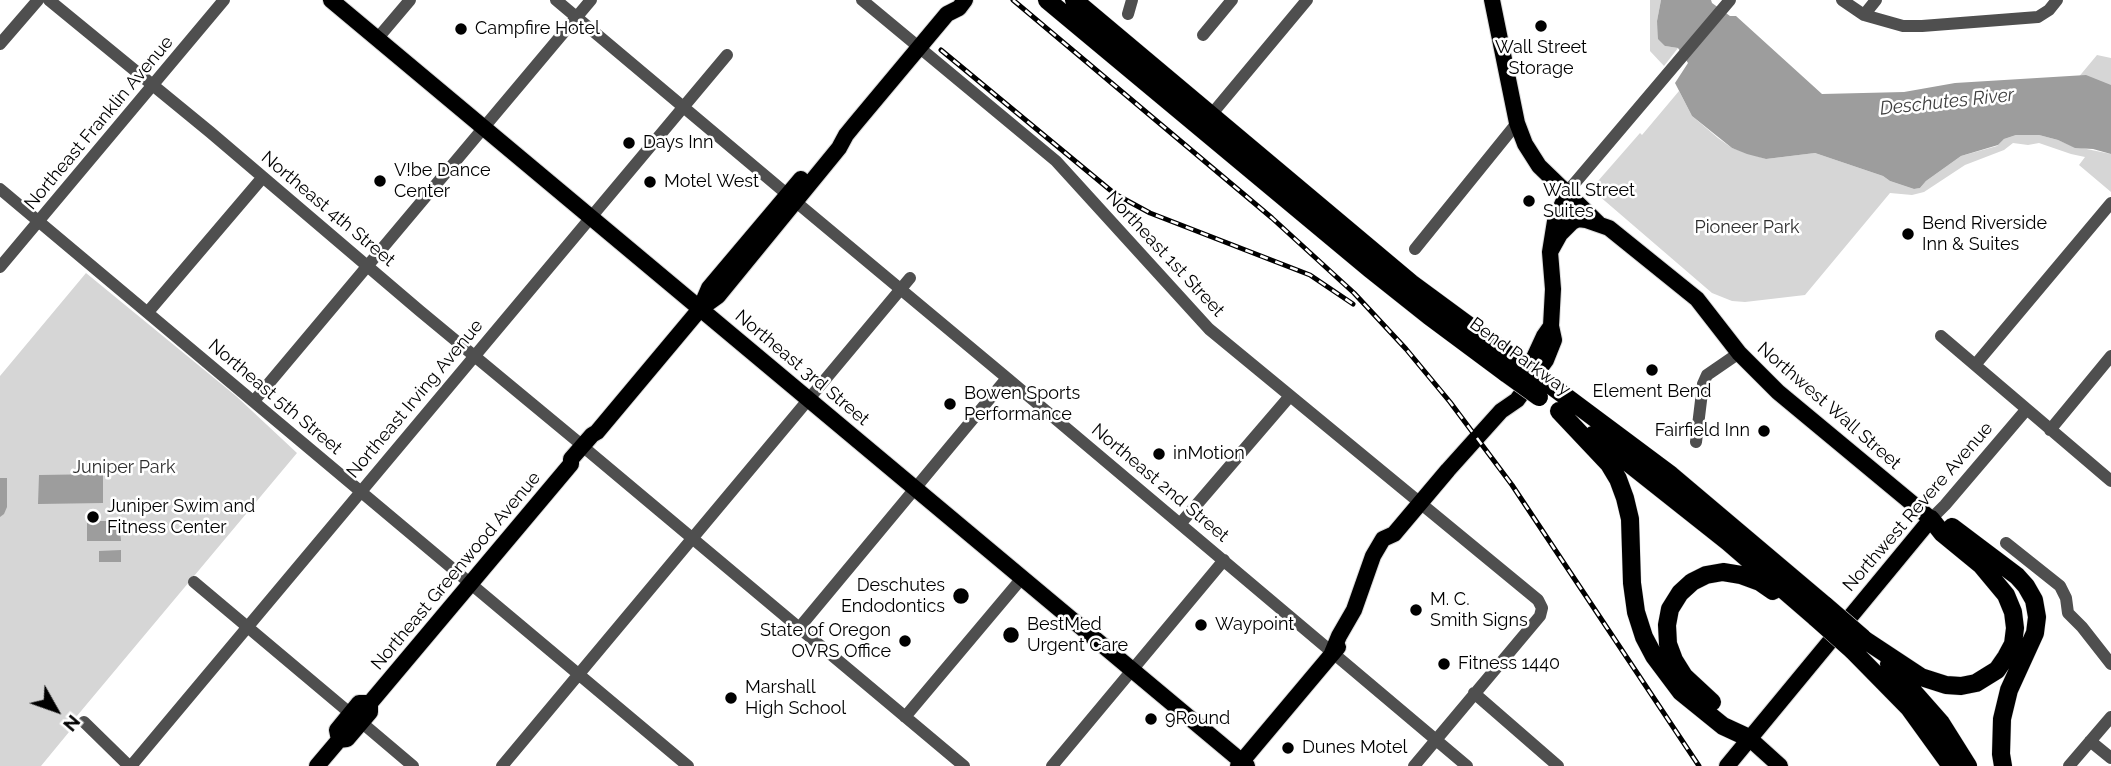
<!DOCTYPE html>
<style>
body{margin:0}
#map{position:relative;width:2111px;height:766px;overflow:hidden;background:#fff;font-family:Raleway,sans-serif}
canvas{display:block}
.north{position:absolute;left:21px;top:675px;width:70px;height:70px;-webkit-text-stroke:5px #fff;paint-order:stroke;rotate:130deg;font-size:19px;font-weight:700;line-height:28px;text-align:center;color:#000}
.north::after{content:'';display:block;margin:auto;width:24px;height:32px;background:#000;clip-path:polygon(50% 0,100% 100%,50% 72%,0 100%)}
</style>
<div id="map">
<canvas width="2111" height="766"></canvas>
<div class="north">N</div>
</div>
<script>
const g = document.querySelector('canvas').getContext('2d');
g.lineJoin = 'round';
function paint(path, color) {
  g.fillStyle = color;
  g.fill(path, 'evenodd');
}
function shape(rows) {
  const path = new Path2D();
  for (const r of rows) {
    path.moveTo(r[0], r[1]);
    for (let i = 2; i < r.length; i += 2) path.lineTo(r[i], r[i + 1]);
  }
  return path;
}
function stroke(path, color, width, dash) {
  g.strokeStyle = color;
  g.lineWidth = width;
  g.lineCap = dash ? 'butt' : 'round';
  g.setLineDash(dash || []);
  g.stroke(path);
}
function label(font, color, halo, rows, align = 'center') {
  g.font = font + ' Raleway,sans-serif';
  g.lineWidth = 5;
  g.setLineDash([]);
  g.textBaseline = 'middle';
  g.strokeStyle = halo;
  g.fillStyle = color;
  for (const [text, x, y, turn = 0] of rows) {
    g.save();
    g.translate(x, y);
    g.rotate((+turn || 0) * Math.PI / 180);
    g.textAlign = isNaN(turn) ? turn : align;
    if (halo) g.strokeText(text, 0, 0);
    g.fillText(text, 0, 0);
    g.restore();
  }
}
paint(shape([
 [1650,0,1661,0,1657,21,1665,46,1678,48,1664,66,1650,51],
 [2097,55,2111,58,2111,101,2067,91],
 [1679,91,1692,116,1718,138,1732,148,1766,159,1815,153,1883,176,1890,181,1914,189,1920,188,1926,181,1961,156,1997,146,2004,139,2016,135,2039,135,2058,140,2072,146,2111,154,2111,192,2079,165,2085,157,2071,154,2039,143,2028,145,2013,143,2004,150,1965,165,1924,192,1912,195,1890,193,1805,295,1745,302,1732,301,1712,293,1591,189,1640,133,1642,135],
 [86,273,236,396,297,453,66,729,69,732,41,766,0,766,0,376]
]), '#d6d6d6');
paint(shape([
 [1661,0,1711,0,1712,3,1730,16,1736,16,1822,94,1904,92,1955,83,2086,75,2111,85,2111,154,2093,149,2075,148,2058,140,2039,135,2016,135,2004,139,1998,145,1961,156,1926,181,1920,188,1914,189,1890,181,1883,176,1815,153,1766,159,1747,154,1732,148,1692,116,1675,83,1688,63,1678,48,1665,46,1658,39,1657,21],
 [103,474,103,503,38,504,39,475],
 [0,478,7,478,7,507,4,514,0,517],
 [87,521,119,521,121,541,87,541],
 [121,550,121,562,99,562,99,551]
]), '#9d9d9d');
const major = shape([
 [331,0,1247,766],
 [1492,0,1517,123,1525,144,1539,166,1598,223],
 [1550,252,1560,234,1572,222,1578,219,1586,220,1609,228,1697,299,1739,353,1778,392,1931,519,1727,766],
 [700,309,709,288,801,179],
 [1520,379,1532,362,1544,336,1551,326],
 [1332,653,1339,636,1354,610,1373,556,1383,539,1394,534,1448,470,1501,411,1517,400,1546,360,1554,340,1551,326,1553,289,1550,252,1555,221,1568,191],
 [1749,738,1780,766],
 [339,740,337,730,359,703,370,703],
 [317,766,339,740,347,739,370,712,370,703,571,464,571,459,592,435,597,432,700,309,718,296,839,148,846,135,855,124,947,14,959,8,965,0],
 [1238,766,1338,647]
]);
const highway = shape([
 [1047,0,1370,269,1429,316,1507,374],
 [1074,0,1411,283,1517,361],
 [1549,384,1671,475,1826,606],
 [1559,411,1609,464,1618,479,1625,498,1630,519,1632,583,1636,612,1644,637,1654,656,1681,692,1723,726,1749,738],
 [1593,435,1728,542,1816,618],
 [1952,527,2017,576,2026,586,2034,600,2037,617,2035,633,2009,690,2002,719,2001,754,2003,766],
 [1865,640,1921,677,1946,685,1961,686,1976,683,1997,670,2006,657,2013,644,2015,628,2013,612,2006,595,1981,565,1942,533,1931,519],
 [1852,650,1909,708,1951,766],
 [1889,664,1941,723,1968,766],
 [1712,702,1684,676,1674,660,1668,644,1667,625,1670,609,1680,593,1692,582,1706,575,1723,572,1741,575,1760,582,1773,591]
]);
stroke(major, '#dbdbdb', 18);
stroke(highway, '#dbdbdb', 19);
stroke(shape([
 [49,0,210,132,420,311,583,446],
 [556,0,788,195],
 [862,0,1056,161,1209,329,1538,600,1542,608,1540,616,1414,766],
 [1842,0,1864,15,1903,26,1922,26,2038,17,2049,10,2057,0],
 [1128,14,1132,0],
 [1864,15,1876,0],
 [1203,35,1232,0],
 [377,39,410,0],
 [0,44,38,0],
 [1211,115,1307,0],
 [0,189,688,766],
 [1568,191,1730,0],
 [796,202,1007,378,1467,766],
 [1415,249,1517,123],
 [0,267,224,0],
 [148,312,263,177],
 [1941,336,2111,481],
 [1975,365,2111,203],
 [254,401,591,0],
 [2050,430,2111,356],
 [1696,442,1703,384,1707,375,1739,353],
 [587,450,964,766],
 [1931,519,1945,505,2026,410],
 [1180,524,1290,396],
 [2006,543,2060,586,2066,598,2068,613,2082,627,2111,664],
 [194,582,351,714],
 [799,628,1007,378],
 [1474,693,1558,766],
 [905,717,1022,578],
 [84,722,129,766],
 [361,722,413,766],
 [2090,741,2111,758],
 [131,766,727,55],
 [502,766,910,278],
 [1052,766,1224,560],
 [2069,766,2111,717]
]), '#4f4f4f', 12);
stroke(major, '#000', 16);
stroke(highway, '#000', 18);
const rail = shape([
 [1013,0,1272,218,1354,293,1406,349,1450,402,1512,485,1699,766],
 [941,50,1115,194,1150,213,1310,275,1353,304]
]);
stroke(rail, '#000', 5);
stroke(rail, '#fff', 2.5, [8]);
const highwayBridge = shape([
 [1517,361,1549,384],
 [1507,374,1539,397],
 [1826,606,1863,638],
 [1816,618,1852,650]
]);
stroke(highwayBridge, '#dbdbdb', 19, []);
stroke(highwayBridge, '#000', 18);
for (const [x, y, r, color] of [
 [1541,26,7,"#000"],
 [461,29,7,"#000"],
 [629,143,7,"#000"],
 [380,181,7,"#000"],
 [650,182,7,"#000"],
 [1529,201,7,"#000"],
 [1908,234,7,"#000"],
 [1652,370,7,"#000"],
 [950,404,7,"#000"],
 [1764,431,7,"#000"],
 [1159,454,7,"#000"],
 [93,517,7,"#000"],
 [961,596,9,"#000"],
 [1416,610,7,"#000"],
 [1201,625,7,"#000"],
 [1011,635,9,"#000"],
 [905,641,7,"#000"],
 [1444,664,7,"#000"],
 [731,698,7,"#000"],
 [1151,719,7,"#000"],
 [1288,748,7,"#000"]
]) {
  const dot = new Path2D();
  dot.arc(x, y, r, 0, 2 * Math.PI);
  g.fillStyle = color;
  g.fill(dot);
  stroke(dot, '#fff', 2.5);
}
label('18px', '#000', '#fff', [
 ["Campfire Hotel",475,29],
 ["Wall Street",1541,48,"center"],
 ["Storage",1541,69,"center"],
 ["Days Inn",643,143],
 ["V!be Dance",394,171],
 ["Center",394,192],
 ["Motel West",664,182],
 ["Wall Street",1543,191],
 ["Suites",1543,212],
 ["Bend Riverside",1922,224],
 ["Inn & Suites",1922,245],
 ["Element Bend",1652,392,"center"],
 ["Bowen Sports",964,394],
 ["Performance",964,415],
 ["Fairfield Inn",1750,431,"right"],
 ["inMotion",1173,454],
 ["Juniper Swim and",107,507],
 ["Fitness Center",107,528],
 ["Deschutes",945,586,"right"],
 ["Endodontics",945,607,"right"],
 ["M. C.",1430,600],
 ["Smith Signs",1430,621],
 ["BestMed",1027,625],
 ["Urgent Care",1027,646],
 ["Waypoint",1215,625],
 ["State of Oregon",891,631,"right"],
 ["OVRS Office",891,652,"right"],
 ["Fitness 1440",1458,664],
 ["Marshall",745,688],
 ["High School",745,709],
 ["9Round",1165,719],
 ["Dunes Motel",1302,748]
], 'left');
label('18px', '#000', '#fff', [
 ["Northeast Franklin Avenue",99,123,-50],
 ["Northeast 4th Street",328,209,40],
 ["Northeast 1st Street",1165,254,47],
 ["Bend Parkway",1520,357,36],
 ["Northeast 3rd Street",802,368,40],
 ["Northeast 5th Street",275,397,40],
 ["Northeast Irving Avenue",415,399,-50],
 ["Northwest Wall Street",1829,406,41],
 ["Northeast 2nd Street",1160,483,40],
 ["Northwest Revere Avenue",1918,507,-49],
 ["Northeast Greenwood Avenue",456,571,-50]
]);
label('18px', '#2d2d2d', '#fff', [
 ["Pioneer Park",1747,228],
 ["Juniper Park",124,468]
]);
label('italic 19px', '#3e3e3e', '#fff', [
 ["Deschutes River",1947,102,-6]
]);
</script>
